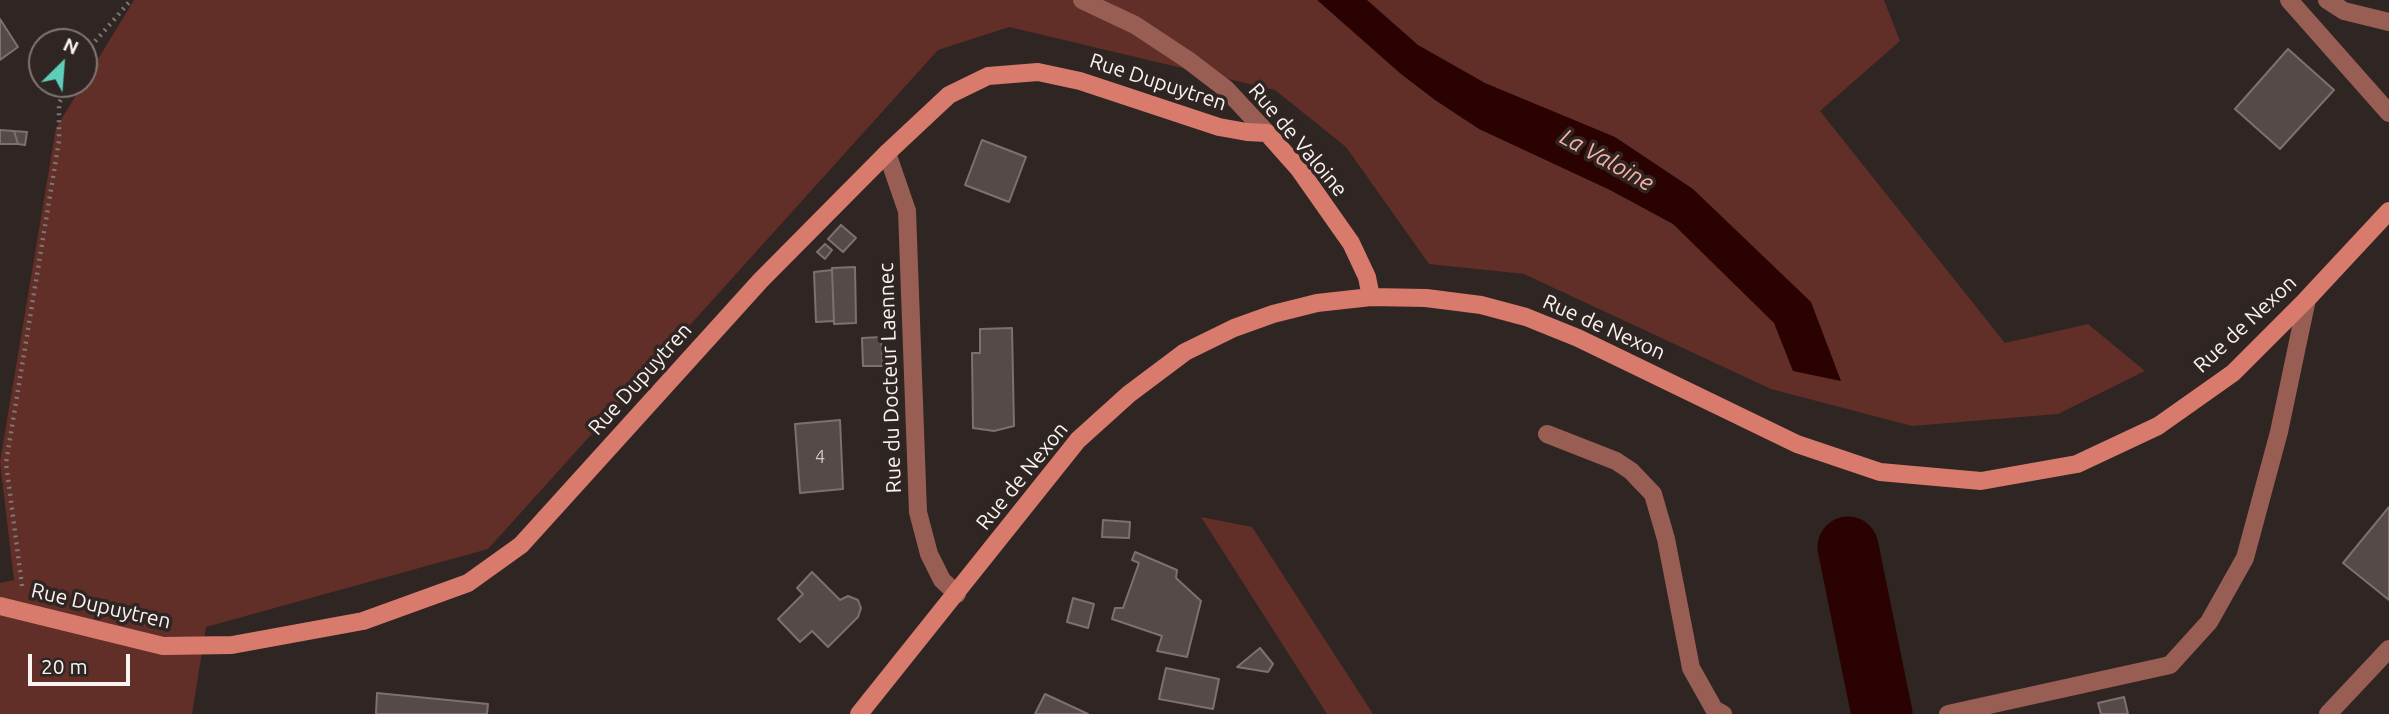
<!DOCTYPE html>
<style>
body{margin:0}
#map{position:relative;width:2389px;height:714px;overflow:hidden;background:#2f2523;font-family:Ubuntu,sans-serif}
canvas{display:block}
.north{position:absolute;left:28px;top:28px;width:70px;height:70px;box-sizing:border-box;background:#2f2523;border:2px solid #807775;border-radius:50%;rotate:25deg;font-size:19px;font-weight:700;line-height:28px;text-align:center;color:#f9f3f1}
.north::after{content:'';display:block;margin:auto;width:24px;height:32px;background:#5cceba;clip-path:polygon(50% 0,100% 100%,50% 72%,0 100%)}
.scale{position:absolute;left:28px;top:654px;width:102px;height:32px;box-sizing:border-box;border:4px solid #f9f3f1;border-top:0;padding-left:9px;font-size:21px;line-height:24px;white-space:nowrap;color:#f9f3f1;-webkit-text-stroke:5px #2f2523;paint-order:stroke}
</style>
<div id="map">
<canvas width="2389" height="714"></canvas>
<div class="north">N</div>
<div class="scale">20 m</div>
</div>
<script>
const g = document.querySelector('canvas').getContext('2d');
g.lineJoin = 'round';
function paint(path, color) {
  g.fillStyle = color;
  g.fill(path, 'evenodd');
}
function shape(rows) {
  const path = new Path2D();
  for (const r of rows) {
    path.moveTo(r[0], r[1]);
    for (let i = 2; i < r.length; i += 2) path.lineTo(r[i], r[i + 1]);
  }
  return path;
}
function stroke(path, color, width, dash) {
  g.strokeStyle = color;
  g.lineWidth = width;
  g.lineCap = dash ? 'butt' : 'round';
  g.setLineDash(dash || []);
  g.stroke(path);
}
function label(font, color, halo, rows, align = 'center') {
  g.font = font + ' Ubuntu,sans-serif';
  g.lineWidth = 7;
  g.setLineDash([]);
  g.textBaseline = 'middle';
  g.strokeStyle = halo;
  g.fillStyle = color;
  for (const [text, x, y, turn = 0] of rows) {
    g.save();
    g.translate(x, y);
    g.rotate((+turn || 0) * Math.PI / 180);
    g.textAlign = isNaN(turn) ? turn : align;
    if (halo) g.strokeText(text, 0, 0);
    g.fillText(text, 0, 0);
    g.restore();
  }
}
paint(shape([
 [134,0,1884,0,1900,41,1820,111,2005,343,2088,324,2145,371,2058,414,1912,426,1771,389,1524,274,1429,264,1346,147,1275,90,1009,27,938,50,488,549,206,627,192,714,0,714,0,583,14,580,0,462,56,128],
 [1201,517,1252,527,1373,714,1327,714]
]), '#612f27');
paint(shape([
 [1317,0,1367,0,1418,45,1485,83,1615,137,1693,189,1811,302,1841,381,1793,371,1774,323,1673,224,1610,190,1479,129,1435,100,1401,74]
]), '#290201');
stroke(shape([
 [1848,547,1882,714]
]), '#290201', 61);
const building = shape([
 [0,19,18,47,0,60,0,19],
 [2288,49,2334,90,2280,149,2235,109,2288,49],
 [0,130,14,131,18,144,0,144,0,130],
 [14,131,27,132,25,145,18,144,14,131],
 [982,140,1026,157,1009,202,965,185,982,140],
 [841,225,856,238,843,252,828,239,841,225],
 [825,244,832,250,825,259,817,252,825,244],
 [855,267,856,323,834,324,832,268,855,267],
 [832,270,834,321,816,322,814,272,832,270],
 [1012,328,1014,426,994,431,973,428,972,353,980,353,980,329,1012,328],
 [881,337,883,366,863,366,862,338,881,337],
 [840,420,843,489,800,493,795,424,840,420],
 [2389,507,2389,600,2343,563,2389,507],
 [1103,520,1130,522,1129,538,1102,537,1103,520],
 [1135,552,1177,570,1176,578,1201,601,1187,657,1157,651,1162,636,1112,619,1115,608,1123,608,1139,563,1132,560,1135,552],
 [812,572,840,600,848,596,858,600,861,608,858,617,828,647,812,631,800,642,778,619,803,594,797,588,812,572],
 [1073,598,1094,604,1088,628,1067,622,1073,598],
 [1260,648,1273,664,1268,672,1237,667,1260,648],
 [1166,668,1219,679,1213,709,1159,699,1166,668],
 [377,693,488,704,487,714,376,714,377,693],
 [1045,694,1088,714,1035,714,1045,694],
 [2124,697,2128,714,2101,714,2098,703,2124,697]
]);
paint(building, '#554a48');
stroke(building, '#7d716f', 2);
stroke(shape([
 [84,59,92,45,131,0],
 [22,586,6,463,59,141,59,103,70,84]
]), '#7f7674', 4.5, [2, 5]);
stroke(shape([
 [2289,0,2389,113],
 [2327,0,2344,11,2389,22],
 [1547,434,1616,461,1631,471,1653,494,1666,539,1691,668,1714,709,1723,714],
 [1948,714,2170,665,2209,622,2245,558,2279,432,2307,299],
 [2328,714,2389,649]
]), '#985e54', 18);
stroke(shape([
 [1082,0,1135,25,1188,60,1226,89,1267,133],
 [887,153,907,211,918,512,929,554,942,580,957,594]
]), '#985e54', 18);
stroke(shape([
 [0,606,163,646,232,645,363,621,468,583,521,545,761,280,887,153,949,95,988,76,1038,72,1080,81,1219,127,1247,132,1267,133,1299,169,1351,243,1367,277,1371,297],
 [859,714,1078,440,1129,394,1185,352,1234,328,1273,314,1317,303,1371,297,1426,298,1481,305,1526,317,1578,338,1797,444,1880,472,1981,481,2077,464,2158,426,2233,373,2307,299,2389,211]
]), '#d87b6c', 18);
label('18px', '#d0c9c7', null, [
 ["4",820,457]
]);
label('21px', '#f9f3f1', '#2f2523', [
 ["Rue Dupuytren",1158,82,18],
 ["Rue de Valoine",1298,140,50],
 ["Rue de Nexon",2245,324,-43],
 ["Rue de Nexon",1604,327,24],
 ["Rue du Docteur Laennec",890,378,-92],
 ["Rue Dupuytren",640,379,-48],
 ["Rue de Nexon",1022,476,-51],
 ["Rue Dupuytren",101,606,13]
]);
label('italic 23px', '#fab2a5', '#2f2523', [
 ["La Valoine",1607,160,29]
]);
</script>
